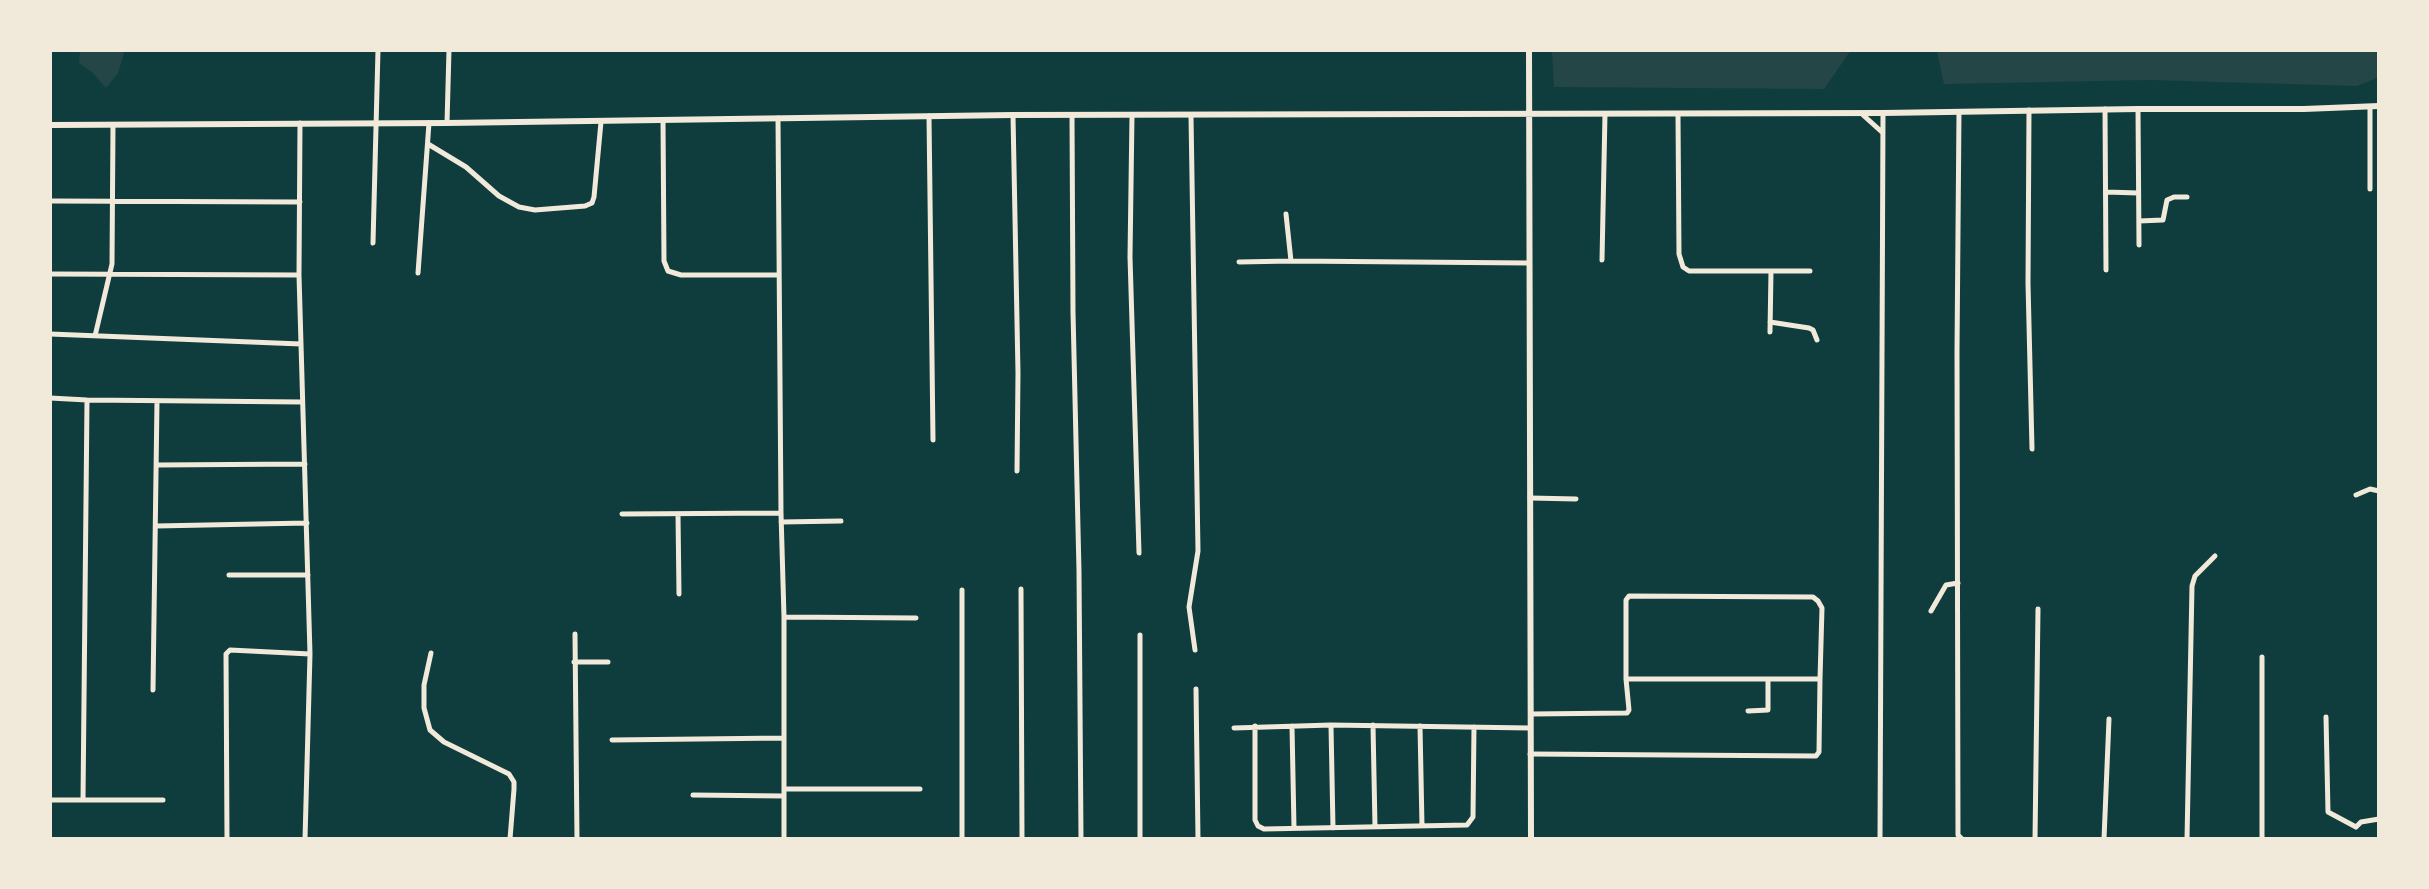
<!DOCTYPE html>
<style>
body{margin:0}
#map{position:relative;width:2429px;height:889px;overflow:hidden;background:#0f3d3e;font-family:"Sofia Sans Condensed",sans-serif}
canvas{display:block}
.frame{position:absolute;inset:0;border:52px solid #f1e9da;pointer-events:none}
</style>
<div id="map">
<canvas width="2429" height="889"></canvas>
<div class="frame"></div>
</div>
<script>
const g = document.querySelector('canvas').getContext('2d');
g.lineJoin = 'round';
function paint(path, color) {
  g.fillStyle = color;
  g.fill(path, 'evenodd');
}
function shape(rows) {
  const path = new Path2D();
  for (const r of rows) {
    path.moveTo(r[0], r[1]);
    for (let i = 2; i < r.length; i += 2) path.lineTo(r[i], r[i + 1]);
  }
  return path;
}
function stroke(path, color, width, dash) {
  g.strokeStyle = color;
  g.lineWidth = width;
  g.lineCap = dash ? 'butt' : 'round';
  g.setLineDash(dash || []);
  g.stroke(path);
}
paint(shape([
 [80,50,125,50,118,73,106,88,93,73,79,63],
 [1552,50,1851,50,1824,89,1554,87],
 [1929,50,2379,50,2379,77,2357,86,2150,80,1944,84,1937,52]
]), '#244646');
stroke(shape([
 [2370,107,2370,189],
 [2105,109,2106,270],
 [2138,109,2139,245],
 [2029,110,2028,283,2032,449],
 [1959,112,1957,351,1958,835,1962,839],
 [1678,114,1679,254,1683,267,1689,271,1810,271],
 [1013,115,1018,373,1017,471],
 [1072,115,1073,312,1079,571,1081,839],
 [1132,115,1130,257,1139,553],
 [1863,115,1883,133],
 [929,116,933,440],
 [1191,116,1198,551,1189,607,1195,650],
 [778,118,781,513,784,617,784,839],
 [663,120,664,261,668,271,681,275,779,275],
 [300,123,299,275,310,654,305,839],
 [447,123,449,50],
 [428,144,466,167,499,196,519,207,535,210,585,206,592,203,594,197,601,122],
 [2106,192,2138,193],
 [50,201,300,202],
 [1286,214,1291,261],
 [2139,221,2163,220,2167,200,2174,197,2187,197],
 [373,243,378,50],
 [1602,260,1605,114],
 [1239,262,1291,261,1529,263],
 [418,273,429,123],
 [50,274,299,275],
 [1770,322,1809,328,1813,330,1817,340],
 [1770,332,1771,271],
 [50,334,301,344],
 [95,336,112,264,113,125],
 [50,398,87,400,302,402],
 [157,465,305,464],
 [2356,495,2370,489,2379,491],
 [1530,498,1576,499],
 [622,514,779,513],
 [678,514,679,594],
 [781,522,841,521],
 [156,526,307,523],
 [229,575,308,575],
 [1021,589,1022,839],
 [1931,611,1946,585,1958,583],
 [784,617,916,618],
 [575,634,577,839],
 [1140,635,1140,839],
 [431,653,424,685,424,708,430,730,444,742,509,774,514,782,514,789,510,839],
 [2262,657,2262,839],
 [574,662,608,662],
 [1626,679,1626,600,1629,596,1813,597,1818,601,1822,608,1820,679],
 [1196,689,1198,839],
 [153,690,157,401],
 [1748,711,1768,710,1768,679],
 [2326,717,2328,812,2356,827],
 [1373,725,1375,827],
 [1255,726,1255,820,1258,826,1264,829,1467,825,1473,817,1474,727],
 [1292,726,1294,828],
 [1331,726,1333,828],
 [1420,726,1422,826],
 [1234,728,1331,725,1530,728],
 [612,740,784,738],
 [1530,754,1816,756,1819,752,1820,679,1626,679,1629,710,1627,713,1531,714],
 [784,789,920,789],
 [693,795,784,796],
 [50,800,163,800],
 [83,800,87,400],
 [2356,827,2361,822,2379,819],
 [227,839,226,654,230,650,310,654],
 [962,839,962,590],
 [1880,839,1883,113],
 [2035,839,2038,609],
 [2104,839,2109,719],
 [2187,839,2192,586,2195,576,2215,556]
]), '#f1e9da', 5);
stroke(shape([
 [1529,50,1531,839],
 [50,125,447,123,1013,115,1883,113,2138,109,2304,109,2379,106]
]), '#f1e9da', 6);
</script>
